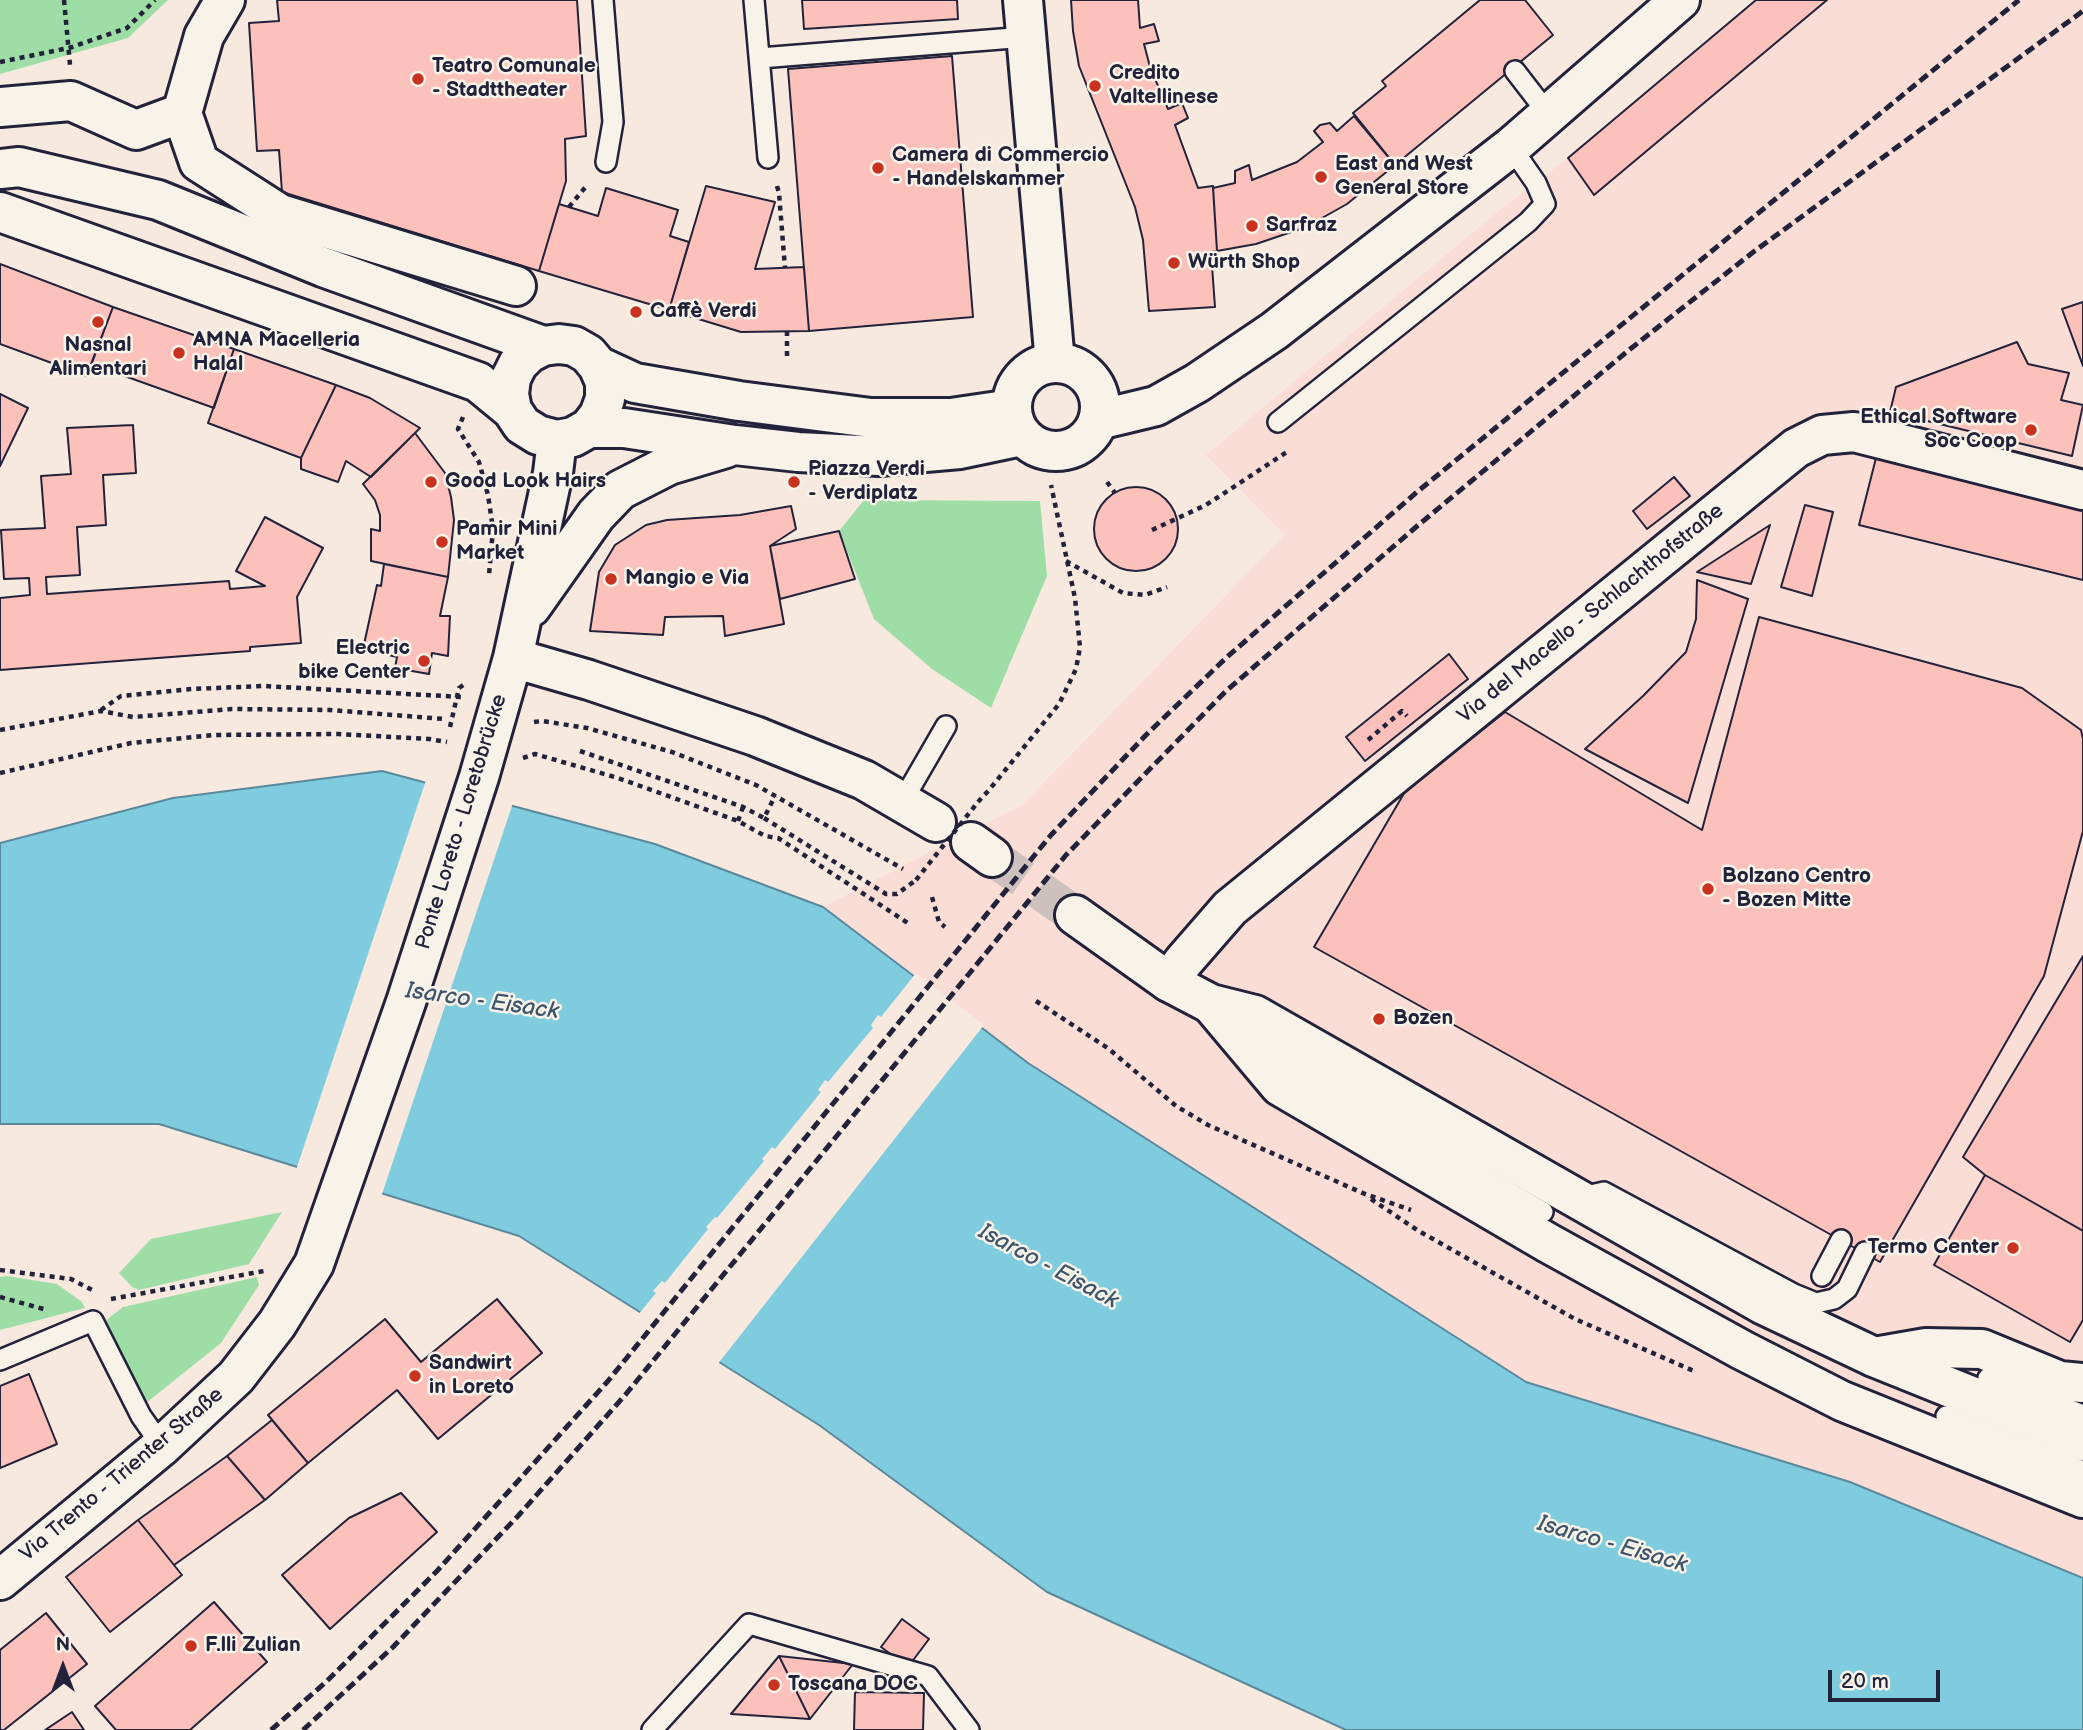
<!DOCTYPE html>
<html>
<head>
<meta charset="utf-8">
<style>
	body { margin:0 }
	#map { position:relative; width:2083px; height:1730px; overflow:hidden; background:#f8e9df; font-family:"Balsamiq Sans",sans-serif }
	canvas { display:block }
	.north { position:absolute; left:28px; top:1632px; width:70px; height:70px; -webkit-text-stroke:5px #f7f3e8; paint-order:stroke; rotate:0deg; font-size:19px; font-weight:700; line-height:28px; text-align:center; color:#22223b }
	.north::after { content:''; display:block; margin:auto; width:24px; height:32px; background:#22223b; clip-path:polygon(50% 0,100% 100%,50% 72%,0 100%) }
	.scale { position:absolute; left:1828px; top:1670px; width:112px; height:32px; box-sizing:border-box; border:4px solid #22223b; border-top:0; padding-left:9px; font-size:21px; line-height:24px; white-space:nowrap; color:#22223b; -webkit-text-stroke:5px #f7f3e8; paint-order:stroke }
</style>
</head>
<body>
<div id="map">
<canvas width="2083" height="1730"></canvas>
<div class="north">N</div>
<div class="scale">20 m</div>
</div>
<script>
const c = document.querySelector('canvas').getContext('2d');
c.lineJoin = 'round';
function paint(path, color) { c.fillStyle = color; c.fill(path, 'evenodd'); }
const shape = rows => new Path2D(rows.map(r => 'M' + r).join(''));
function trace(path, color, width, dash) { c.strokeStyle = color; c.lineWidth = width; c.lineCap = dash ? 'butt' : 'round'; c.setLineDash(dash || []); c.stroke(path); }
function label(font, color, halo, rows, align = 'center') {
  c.font = font + ' "Balsamiq Sans",sans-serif'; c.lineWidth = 5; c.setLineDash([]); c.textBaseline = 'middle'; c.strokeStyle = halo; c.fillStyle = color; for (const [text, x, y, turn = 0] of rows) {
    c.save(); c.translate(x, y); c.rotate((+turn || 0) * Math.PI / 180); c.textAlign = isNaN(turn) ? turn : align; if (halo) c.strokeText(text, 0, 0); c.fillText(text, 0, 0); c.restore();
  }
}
const built = shape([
	[1756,0,2083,0,2083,1578,1850,1482,1526,1382,1028,1063,823,907,1022,805,1285,535,1206,455,1501,209,1568,158]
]);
const green = shape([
	[0,0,168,0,128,38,0,74],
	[864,500,1040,501,1047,576,991,708,932,669,874,619,839,531],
	[282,1212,249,1264,139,1290,132,1287,119,1273,151,1239],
	[7,1276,57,1284,82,1302,85,1308,0,1330,0,1277],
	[257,1277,259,1285,221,1343,141,1407,104,1322,123,1307]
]);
const water = shape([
	[382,771,655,844,823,907,1028,1063,1526,1382,1850,1482,2083,1578,2083,1730,1346,1730,1047,1592,819,1425,519,1236,159,1124,0,1124,0,843,173,798,382,771]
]);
const pier = shape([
	[426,780,513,803,381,1197,296,1170],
	[916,973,984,1025,717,1365,638,1315,656,1293,653,1291,662,1281,665,1283,708,1229,706,1227,715,1217,717,1218,764,1161,762,1159,772,1147,775,1149,821,1092,818,1090,825,1080,828,1082,873,1028,871,1025,878,1015,881,1017]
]);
const building = shape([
	[277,0,577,0,586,136,565,139,566,181,539,271,282,192,279,150,257,151,249,23,279,21,277,0],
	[802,0,957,0,958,19,804,29,802,0],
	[1071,0,1138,0,1140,28,1154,24,1159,41,1144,44,1150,67,1168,109,1182,103,1188,118,1175,125,1198,188,1213,186,1217,251,1211,252,1215,307,1149,311,1143,240,1135,207,1079,66,1073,31,1071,0],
	[1480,0,1525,0,1553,35,1395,165,1353,113,1386,86,1382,81,1480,0],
	[1756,0,1827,0,1594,195,1568,158,1756,0],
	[952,56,973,317,809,331,788,69,952,56],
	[1354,116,1395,165,1347,204,1306,227,1256,244,1217,251,1213,188,1235,183,1235,171,1249,165,1252,180,1297,162,1323,142,1314,131,1320,125,1330,123,1337,131,1354,116],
	[706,186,775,202,755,269,804,267,809,331,741,332,669,310,706,186],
	[606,188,678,210,670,236,689,242,669,310,539,271,559,204,598,216,606,188],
	[0,264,113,307,87,376,0,344,0,264],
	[2083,302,2083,366,2062,309,2083,302],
	[113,307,234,349,214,408,91,364,113,307],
	[2017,342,2028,364,2069,373,2061,400,2083,405,2072,456,1890,412,1896,387,2017,342],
	[234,349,336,385,301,458,208,423,234,349],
	[336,385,370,398,420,428,371,477,346,461,338,482,301,469,301,458,336,385],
	[0,394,28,408,0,466,0,394],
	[133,425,136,473,103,475,106,525,77,527,80,575,46,577,47,594,229,581,230,589,265,586,236,571,265,517,323,548,297,597,301,643,250,647,250,651,0,670,0,598,30,595,29,578,4,579,1,530,45,528,41,476,71,474,67,428,133,425],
	[415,433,445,473,451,497,454,520,448,577,371,561,371,529,380,531,380,515,375,500,363,484,415,433],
	[1876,458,2083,509,2083,580,1859,525,1876,458],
	[1674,477,1690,496,1647,529,1633,511,1674,477],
	'1094 529a42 42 0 1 1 84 0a42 42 0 1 1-84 0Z',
	[1805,505,1833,512,1812,596,1781,587,1805,505],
	[791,506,796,529,770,546,784,624,725,636,723,616,665,617,663,635,590,631,599,572,615,545,646,525,667,520,740,515,791,506],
	[1770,525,1751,584,1697,572,1770,525],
	[839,531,855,579,780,599,770,546,839,531],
	[384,564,448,577,440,616,450,616,448,656,432,653,429,674,395,668,397,657,363,649,377,585,381,586,384,564],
	[1697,580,1748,599,1688,803,1585,749,1643,696,1686,652,1696,619,1697,580],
	[1759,617,2022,688,2081,730,2083,739,2083,831,2044,976,1880,1262,1314,947,1406,790,1505,712,1702,830,1759,617],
	[1449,654,1468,679,1365,761,1346,737,1449,654],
	[2083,956,2083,1231,1985,1175,1963,1157,2083,956],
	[1985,1175,2083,1231,2083,1320,2070,1342,1934,1265,1985,1175],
	[497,1299,542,1353,438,1439,397,1390,308,1463,268,1415,385,1319,421,1362,497,1299],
	[29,1374,57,1444,0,1468,0,1386,29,1374],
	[272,1420,308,1463,265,1500,227,1456,272,1420],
	[227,1456,265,1500,174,1565,138,1520,227,1456],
	[401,1493,437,1532,330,1629,282,1575,349,1518,401,1493],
	[138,1520,182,1575,110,1632,66,1577,138,1520],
	[214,1602,267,1662,190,1730,116,1730,95,1706,214,1602],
	[46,1613,87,1664,4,1730,0,1730,0,1650,46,1613],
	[902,1619,929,1639,908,1667,881,1647,902,1619],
	[779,1656,810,1719,731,1714,779,1656],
	[779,1656,853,1664,810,1719,779,1656],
	[855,1692,924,1693,923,1730,854,1730,855,1692],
	[72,1712,84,1730,45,1730,72,1712]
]);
const secondaryTunnel = shape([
	[992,857,1075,915]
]);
const path = shape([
	[64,0,70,65],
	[0,62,69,48,127,28,155,0],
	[777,186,779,193,785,268],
	[569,207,588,184],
	[787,331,787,356],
	[463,417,458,429,479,462,488,495,493,529,489,575],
	[1107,482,1115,493],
	[1152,530,1206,505,1290,450],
	[1066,561,1123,593,1145,595,1167,587],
	[101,710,121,696,191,689,264,686,462,697],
	[534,722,542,721,587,728,672,752,756,785,903,869],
	[450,727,459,688,465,684],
	[0,730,101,711,133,717,232,709,330,710,444,719],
	[1368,740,1402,711,1407,716],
	[580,751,743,807,764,818,775,796],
	[523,758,535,754,618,778,738,821,765,836,778,838,911,925],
	[0,773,131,743,215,735,338,734,429,739,447,742],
	[978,802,989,790,1059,704,1076,669,1080,647,1075,598,1051,485],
	[764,818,886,894,897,894,916,880],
	[738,821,743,807],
	[932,897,939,922,945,927],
	[1036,1001,1109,1049,1176,1106,1208,1125,1365,1194,1411,1210],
	[1371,1199,1417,1230,1575,1319,1696,1372],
	[0,1270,71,1279,96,1292],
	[0,1297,47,1310],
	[111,1299,264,1271]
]);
const lane = shape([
	[603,0,613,122,606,162],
	[754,0,768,158],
	[760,58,1026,37],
	[1515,71,1549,115],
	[1278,422,1528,222,1545,204,1536,183,1511,147],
	[902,802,946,726],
	[1262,1048,1543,1212],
	[1595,1194,1604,1192,1794,1294,1816,1303,1834,1299,1847,1289,1865,1252],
	[1822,1276,1841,1240],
	[0,1360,93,1321,141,1416,162,1446],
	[1988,1378,2083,1415],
	[1946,1416,2083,1471],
	[652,1730,749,1624,928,1676,969,1730]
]);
const street = shape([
	[1023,0,1055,363],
	[0,107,71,101,136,130,182,113],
	[182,113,199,162,280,214,516,286],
	[182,113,204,36,225,0],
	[1169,982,1183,962,1230,908,1796,448,1822,435,1854,432,2083,490],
	[1874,1357,1926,1348,1982,1349,2060,1381,2083,1383]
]);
const secondary = shape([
	[0,169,19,167,158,200,323,267,543,346],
	[0,212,478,382,512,410,522,425,538,435,557,440,573,437,589,428,599,415,605,399,605,382,598,366,588,354,574,346,559,344,543,346,529,353,518,364,511,378,509,394,512,410],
	'1012 407a44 44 0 1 1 88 0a44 44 0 1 1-88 0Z',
	[598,366,635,383,739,401,871,418,951,418,1012,409],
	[1098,420,1156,406,1197,383,1274,331,1511,147,1680,0],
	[589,428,624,428,735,445,798,452,879,456,960,449,1022,436],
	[531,607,596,515,620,490,669,465,726,448],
	[513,658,589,680,755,736,864,780,936,822],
	[971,842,992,857],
	[1075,915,1169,982,1211,1004,1255,1015,1762,1304,1874,1357,2083,1441],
	[1211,1004,1280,1086,1548,1243,1742,1350,1842,1401,2083,1498],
	[0,1580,162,1446,236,1377,277,1324,314,1264,406,1002,479,777,513,658,553,473,557,440]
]);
const rail = shape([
	[271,1730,326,1682,437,1571,608,1381,1051,835,1146,735,1227,657,1417,492,2019,0],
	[303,1730,393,1647,518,1516,626,1394,1066,855,1226,691,1416,527,1629,350,1752,253,2083,11]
]);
const pathBridge = shape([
	[916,880,978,802]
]);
const markers = [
	[418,79,7,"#c8321e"],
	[1095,86,7,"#c8321e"],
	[878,168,7,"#c8321e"],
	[1321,177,7,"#c8321e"],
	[1252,226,7,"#c8321e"],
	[1174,263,7,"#c8321e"],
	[636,312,7,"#c8321e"],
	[98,322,7,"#c8321e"],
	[179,353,7,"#c8321e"],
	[2031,430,7,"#c8321e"],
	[431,482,7,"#c8321e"],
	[794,482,7,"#c8321e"],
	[442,542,7,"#c8321e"],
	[611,579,7,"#c8321e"],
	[424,661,7,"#c8321e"],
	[1708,889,7,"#c8321e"],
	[1379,1019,7,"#c8321e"],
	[2013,1248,7,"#c8321e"],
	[415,1376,7,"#c8321e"],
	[191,1646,7,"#c8321e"],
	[774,1685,7,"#c8321e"]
];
const poiNames = [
	["Teatro Comunale",432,67],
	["- Stadttheater",432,91],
	["Credito",1109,74],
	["Valtellinese",1109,98],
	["Camera di Commercio",892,156],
	["- Handelskammer",892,180],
	["East and West",1335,165],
	["General Store",1335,189],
	["Sarfraz",1266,226],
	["Würth Shop",1188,263],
	["Caffè Verdi",650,312],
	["AMNA Macelleria",193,341],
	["Halal",193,365],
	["Nasnal",98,346,"center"],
	["Alimentari",98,370,"center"],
	["Ethical Software",2017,418,"right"],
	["Soc Coop",2017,442,"right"],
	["Piazza Verdi",808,470],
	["- Verdiplatz",808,494],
	["Good Look Hairs",445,482],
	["Pamir Mini",456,530],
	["Market",456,554],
	["Mangio e Via",625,579],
	["Electric",410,649,"right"],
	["bike Center",410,673,"right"],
	["Bolzano Centro",1722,877],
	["- Bozen Mitte",1722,901],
	["Bozen",1393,1019],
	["Termo Center",1999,1248,"right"],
	["Sandwirt",429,1364],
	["in Loreto",429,1388],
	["F.lli Zulian",205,1646],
	["Toscana DOC",788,1685]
];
const streetNames = [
	["Via del Macello - Schlachthofstraße",1591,614,-39],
	["Ponte Loreto - Loretobrücke",462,822,-73],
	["Via Trento - Trienter Straße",122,1475,-40]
];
const waterNames = [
	["Isarco - Eisack",482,1002,8],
	["Isarco - Eisack",1048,1267,28],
	["Isarco - Eisack",1612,1545,16]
];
paint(built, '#faddd4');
paint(green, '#9edda5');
paint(water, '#80ccdf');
trace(water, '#5a889d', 2);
paint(pier, '#f8e9df');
paint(building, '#fdc1bc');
trace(building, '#22223b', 2);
trace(secondaryTunnel, '#cdc1be', 38, [38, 19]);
trace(lane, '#22223b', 24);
trace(street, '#22223b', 44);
trace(secondary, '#22223b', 44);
trace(path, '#22223b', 4.5, [5, 5]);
trace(lane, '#f7f3e8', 19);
trace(street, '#f7f3e8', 38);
trace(secondary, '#f7f3e8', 38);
trace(rail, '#22223b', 5, [10, 5]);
trace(pathBridge, '#22223b', 4.5, [5, 5]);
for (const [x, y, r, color] of markers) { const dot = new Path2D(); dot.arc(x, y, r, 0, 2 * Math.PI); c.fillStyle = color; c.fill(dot); trace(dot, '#f7f3e8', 2.5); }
label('bold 21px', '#22223b', '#f7f3e8', poiNames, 'left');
label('21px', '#22223b', '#f7f3e8', streetNames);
label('italic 23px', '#3e556c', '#f7f3e8', waterNames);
</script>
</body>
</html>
